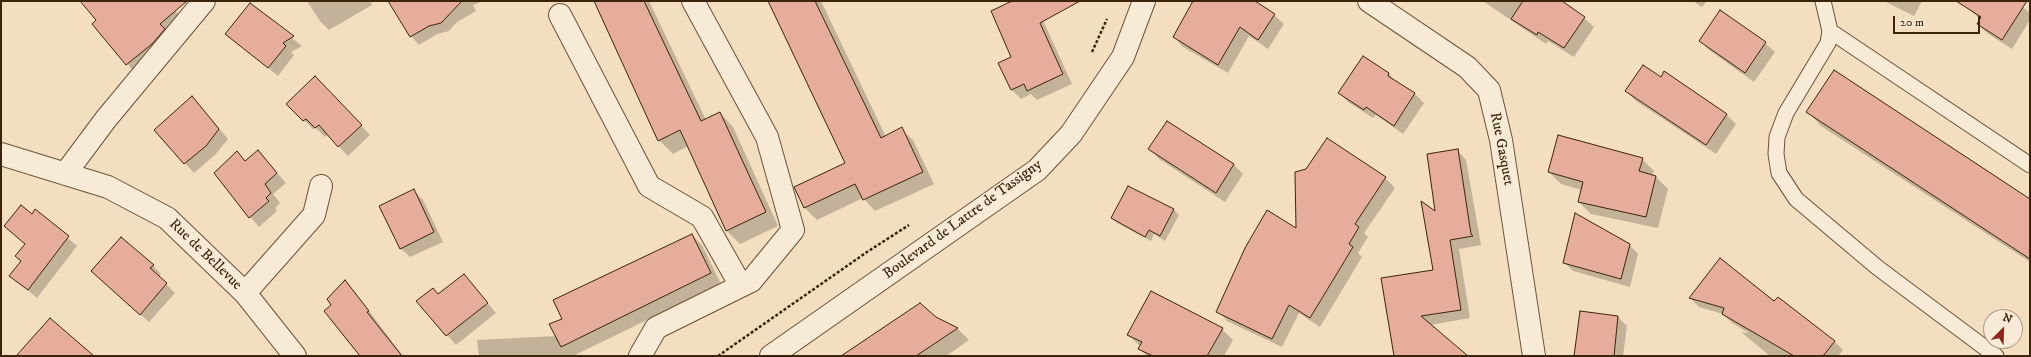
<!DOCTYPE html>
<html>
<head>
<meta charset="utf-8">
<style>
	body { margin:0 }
	#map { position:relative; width:2031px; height:357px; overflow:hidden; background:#f3dfc0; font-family:"IM FELL DW Pica",serif }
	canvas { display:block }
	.frame { position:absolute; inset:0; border:2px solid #3b240a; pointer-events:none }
	.north { position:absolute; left:1983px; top:309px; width:40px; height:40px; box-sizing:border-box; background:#f7ead6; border:1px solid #ac9b84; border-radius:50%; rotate:23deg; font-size:11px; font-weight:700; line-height:16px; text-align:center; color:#3b240a }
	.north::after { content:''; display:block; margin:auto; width:14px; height:18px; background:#8f2418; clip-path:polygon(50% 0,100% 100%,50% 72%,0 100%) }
	.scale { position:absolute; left:1893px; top:16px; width:87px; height:18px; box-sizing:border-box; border:2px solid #3b240a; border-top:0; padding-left:5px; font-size:12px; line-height:14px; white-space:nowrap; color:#3b240a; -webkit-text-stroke:3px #f7ead6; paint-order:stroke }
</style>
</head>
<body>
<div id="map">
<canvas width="2031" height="357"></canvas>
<div class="frame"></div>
<div class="north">N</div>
<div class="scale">20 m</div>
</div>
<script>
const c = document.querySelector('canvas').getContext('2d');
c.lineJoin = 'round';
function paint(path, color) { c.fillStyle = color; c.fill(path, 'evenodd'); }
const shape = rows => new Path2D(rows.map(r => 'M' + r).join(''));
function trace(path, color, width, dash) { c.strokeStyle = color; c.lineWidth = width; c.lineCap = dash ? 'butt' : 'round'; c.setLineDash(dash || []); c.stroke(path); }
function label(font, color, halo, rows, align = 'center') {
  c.font = font + ' "IM FELL DW Pica",serif'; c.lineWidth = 3; c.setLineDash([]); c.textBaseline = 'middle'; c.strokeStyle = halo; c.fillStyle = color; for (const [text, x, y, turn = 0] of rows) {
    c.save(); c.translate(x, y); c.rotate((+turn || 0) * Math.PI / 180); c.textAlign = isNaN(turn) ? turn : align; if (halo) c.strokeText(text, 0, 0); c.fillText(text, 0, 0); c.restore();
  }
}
const shadow = shape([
	[82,1,167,1,186,23,138,76,93,24,98,20],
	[307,1,370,1,372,5,329,30,320,21],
	[389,1,483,1,473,5,476,11,457,22,449,31,437,34,419,45,411,36],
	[595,1,649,1,706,120,720,113,733,127,778,226,740,244,726,230,688,146,673,154,659,140],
	[769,1,821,1,886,137,901,129,913,140,934,184,875,211,863,198,817,220,805,208,795,187,846,163],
	[1014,1,1033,1,1036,5,1072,84,1037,100,1031,94,1021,99,1011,89],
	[1196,1,1259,1,1257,4,1274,15,1284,24,1268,49,1249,36,1228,73,1183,47,1174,37],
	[1483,1,1560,1,1584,18,1594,27,1574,57,1548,41,1546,44],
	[1693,1,1707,1,1702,7],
	[1884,1,1922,1,1914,16],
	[1963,1,2015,1,2030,13,2030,20,2012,49,1987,33,1978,24,1980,19,1962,3],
	[250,4,302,46,291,52,294,55,278,76,226,34],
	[1700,41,1765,43,1775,52,1754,82,1709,50],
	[1389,74,1397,83,1415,94,1424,103,1403,134,1376,115,1373,118,1348,102,1340,93],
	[324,87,370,135,348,156,328,135,325,137,316,128,313,129,287,104],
	[1626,91,1726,114,1736,124,1716,154,1636,101],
	[201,107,228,139,215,155,194,173,155,130],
	[1808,112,2030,200,2030,262,1821,126],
	[1150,149,1233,164,1243,174,1225,202,1159,159],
	[1457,150,1466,160,1481,245,1459,249,1470,318,1430,325,1467,356,1402,356,1434,270,1437,213],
	[258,151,286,183,273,194,280,203,275,208,277,211,259,227,215,174,237,153,246,161],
	[1642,159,1654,171,1652,176,1656,177,1668,189,1658,228,1591,214,1579,202,1582,190,1561,184,1549,172],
	[1385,178,1395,188,1364,233,1368,237,1358,253,1362,257,1320,327,1299,313,1282,347,1227,321,1218,311,1297,230],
	[413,190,423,200,443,242,410,257,400,248],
	[35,210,77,246,37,298,11,276,22,262,26,245,14,234],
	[1174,210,1179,215,1165,241,1154,234,1151,241,1117,223,1112,218],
	[692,235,702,245,721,284,573,356,479,356,477,340,557,336,563,319],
	[1630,245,1638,254,1630,287,1573,271,1564,262],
	[153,266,161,274,159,277,175,293,149,322,101,280],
	[464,275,496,313,456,345,418,301,439,295],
	[345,282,354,291,403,356,361,356,333,305],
	[1690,298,1774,303,1834,341,1843,350,1838,356,1770,356,1741,332,1749,333,1732,323,1723,314,1699,307],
	[1580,312,1618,317,1627,326,1623,356,1575,356],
	[935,318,957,328,969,340,946,356,843,356],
	[1222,329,1233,340,1224,356,1147,356,1139,348,1140,346,1128,335]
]);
const building = shape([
	[80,1,187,1,160,24,165,29,152,44,126,65,92,24,96,20,80,1],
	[388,1,462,1,441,23,429,26,410,37,388,1],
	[594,1,644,1,701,121,720,112,766,212,726,231,680,130,658,141,594,1],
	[768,1,815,1,881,138,902,127,923,172,863,200,855,184,804,208,794,187,845,163,768,1],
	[1012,1,1080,1,1040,23,1063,74,1027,91,1024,84,1011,90,998,63,1011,57,991,11,1012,1],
	[1193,1,1255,1,1275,14,1258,40,1240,27,1218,65,1173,37,1193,1],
	[1523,1,1562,1,1585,17,1564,48,1538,32,1537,35,1511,19,1523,1],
	[1956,1,2027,1,2002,40,1977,24,1981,17,1956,1],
	[250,3,294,36,283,43,286,46,268,68,225,34,250,3],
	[1720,10,1766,42,1745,73,1699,41,1720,10],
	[1363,56,1389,73,1388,76,1415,93,1394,126,1366,107,1364,110,1338,93,1363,56],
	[1643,65,1661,77,1664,71,1727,114,1706,145,1625,91,1643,65],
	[1834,70,2030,199,2030,259,1806,112,1834,70],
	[315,76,362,125,338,147,319,125,315,128,306,119,303,121,286,104,315,76],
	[192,96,219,129,206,146,184,164,154,130,192,96],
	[1167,121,1234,164,1216,193,1148,149,1167,121],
	[1558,135,1643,158,1639,171,1656,176,1646,217,1578,202,1583,182,1548,172,1558,135],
	[1327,138,1386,177,1355,224,1359,227,1349,244,1353,247,1310,318,1289,305,1272,339,1216,312,1245,248,1267,210,1296,228,1295,172,1306,169,1327,138],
	[1458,149,1471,234,1473,236,1450,240,1461,310,1421,316,1468,356,1394,356,1381,278,1433,270,1421,201,1435,211,1427,154,1458,149],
	[258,150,277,173,265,184,271,193,266,198,269,201,249,218,214,173,237,151,245,161,258,150],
	[1128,186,1174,209,1160,236,1149,230,1145,237,1111,218,1128,186],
	[414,189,434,232,400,249,379,206,414,189],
	[21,205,32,214,35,209,69,236,28,290,9,276,21,261,15,256,25,244,4,226,21,205],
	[1575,213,1630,244,1621,279,1563,263,1575,213],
	[692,234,711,273,561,347,549,324,562,319,553,300,692,234],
	[121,237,154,265,150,268,167,283,140,315,91,271,121,237],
	[1720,258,1774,301,1778,297,1835,341,1823,356,1794,356,1722,314,1724,308,1689,298,1720,258],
	[464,274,488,303,446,336,416,301,433,288,438,294,464,274],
	[345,280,369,311,367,312,402,356,360,356,324,311,331,305,327,299,345,280],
	[1151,291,1223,328,1207,356,1153,356,1138,349,1142,342,1127,335,1151,291],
	[920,303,936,317,958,328,916,356,841,356,920,303],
	[1580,311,1618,316,1614,356,1574,356,1580,311],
	[50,318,94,356,16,356,50,318]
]);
const path = shape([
	[1092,52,1107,19],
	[718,356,867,252,909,225]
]);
const service = shape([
	[1823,1,1830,31,1828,43,1786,113,1777,137,1776,154,1779,173,1796,199,1878,268,1996,356],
	[1830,31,2030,165]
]);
const minor = shape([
	[1369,1,1467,67,1489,90,1501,140,1534,356],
	[560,15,649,186,702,217,741,286],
	[1,154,108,187,167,218,245,293,295,356],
	[65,174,106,119,204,1],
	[245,293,314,215,321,186],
	[640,356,656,328,751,281,793,230,767,137,693,1]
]);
const tertiary = shape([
	[771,356,1037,170,1071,134,1123,57,1144,1]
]);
const streetNames = [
	["Rue Gasquet",1501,149,79],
	["Boulevard de Lattre de Tassigny",963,220,-36],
	["Rue de Bellevue",205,255,44]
];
paint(shadow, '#0003');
paint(building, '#e6ac9c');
trace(building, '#3b240a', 1);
trace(service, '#695338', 17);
trace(minor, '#695338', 24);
trace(tertiary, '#695338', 24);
trace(path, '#3b240a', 2.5, [3, 2]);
trace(service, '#f7ead6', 15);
trace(minor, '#f7ead6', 22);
trace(tertiary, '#f7ead6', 22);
label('15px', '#3b240a', '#f7ead6', streetNames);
</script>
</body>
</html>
